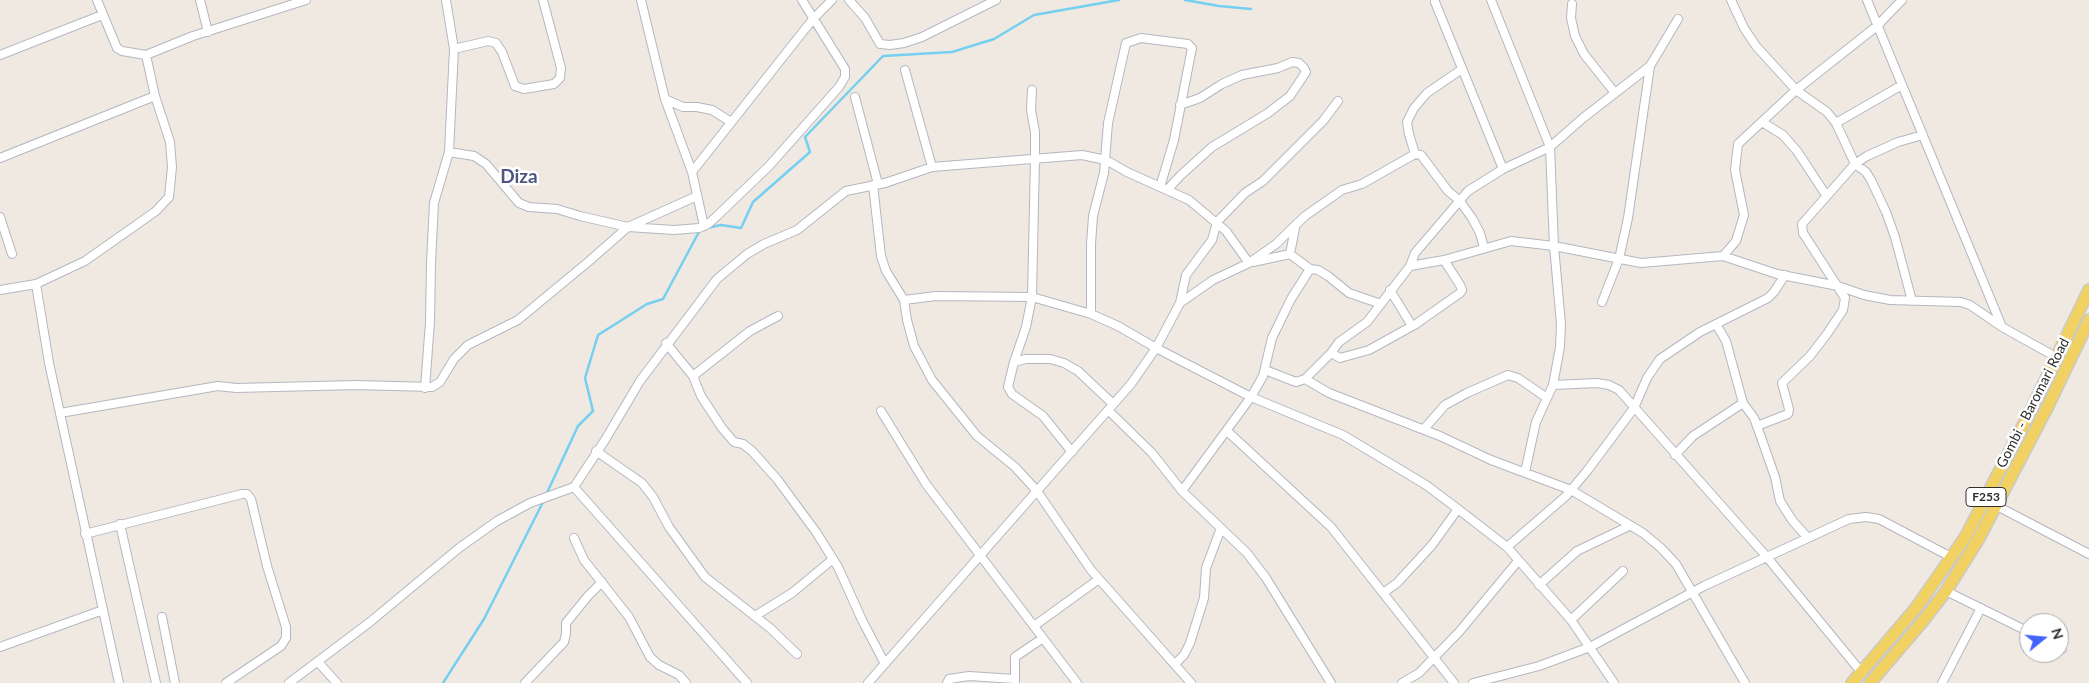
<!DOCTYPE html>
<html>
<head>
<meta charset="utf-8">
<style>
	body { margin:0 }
	#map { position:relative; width:2089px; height:683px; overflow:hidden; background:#efe9e1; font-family:Lato,sans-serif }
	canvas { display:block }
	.north { position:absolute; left:2019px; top:613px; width:50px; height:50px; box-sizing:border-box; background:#fff; border:1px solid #ababab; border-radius:50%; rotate:73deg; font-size:14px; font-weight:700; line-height:20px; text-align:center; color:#2e2e2e }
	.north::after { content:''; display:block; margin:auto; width:18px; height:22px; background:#4264fb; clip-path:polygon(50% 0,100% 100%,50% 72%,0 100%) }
</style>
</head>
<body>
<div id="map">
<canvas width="2089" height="683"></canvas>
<div class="north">N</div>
</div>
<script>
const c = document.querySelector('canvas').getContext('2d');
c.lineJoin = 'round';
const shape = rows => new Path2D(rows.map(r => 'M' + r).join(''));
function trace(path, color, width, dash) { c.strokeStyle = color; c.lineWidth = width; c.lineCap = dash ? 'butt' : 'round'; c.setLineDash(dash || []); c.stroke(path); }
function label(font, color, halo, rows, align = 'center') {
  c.font = font + ' Lato,sans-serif'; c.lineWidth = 5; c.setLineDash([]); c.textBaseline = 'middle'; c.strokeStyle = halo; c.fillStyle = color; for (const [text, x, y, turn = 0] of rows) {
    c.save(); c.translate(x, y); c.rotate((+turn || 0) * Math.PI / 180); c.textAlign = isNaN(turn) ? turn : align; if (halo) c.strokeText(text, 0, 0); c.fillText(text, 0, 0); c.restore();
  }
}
const stream = shape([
	[1185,0,1219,6,1251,9],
	[707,228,721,225,741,228,753,202,810,152,805,137,883,56,952,52,994,39,1034,15,1119,0],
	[546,495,578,426,593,411,585,378,598,335,647,304,663,299,700,230],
	[443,683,484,619,544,500]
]);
const street = shape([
	[97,0,117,48,122,51,146,55,193,36,306,0],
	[200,0,208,32],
	[641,0,665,99,683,107,697,107,712,110,731,122],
	[849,0,865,18,880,44,890,45,904,43,922,37,996,0],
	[1491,0,1550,147,1554,246,1561,324,1560,347,1553,385,1536,422,1525,472],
	[1731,0,1744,28,1756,46,1796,90,1827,112,1836,123,1855,164,1866,172,1871,180,1886,212,1895,237,1912,301],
	[1867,0,2002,327],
	[1435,2,1503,169],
	[1572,4,1571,18,1575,36,1584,54,1615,93],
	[454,49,488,41,496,43,502,52,515,86,524,89,554,84,560,78,561,68,543,0],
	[0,55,102,15],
	[905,70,932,167],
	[1032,90,1031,110,1035,132,1035,158,1032,297,1026,327,1014,362,1026,359,1050,359,1064,363,1078,371,1113,404],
	[855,97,878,184],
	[665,99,692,172,704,226],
	[1762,122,1783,135,1797,151,1826,195],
	[1836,123,1902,85],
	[449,152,474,156,486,164,519,203,529,207,557,209,580,216,628,227,674,230,699,228,708,224,717,216,769,166,839,87,845,77,845,69,802,0],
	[1415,154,1409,134,1407,122,1414,108,1427,93,1462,69],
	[0,158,155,96],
	[692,172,813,19,832,0],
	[873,185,881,256,886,271,904,300,907,320,914,346,932,380,977,436,1015,467,1037,491,1091,570,1191,683],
	[1168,189,1181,175,1212,147,1268,113,1290,96,1306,72,1304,68,1299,63,1292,62,1278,68,1242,75,1222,84,1200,98,1180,105],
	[0,217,12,254],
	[1290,254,1295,228],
	[1723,256,1736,241,1744,215,1735,170,1738,144,1796,90,1877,26,1902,0],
	[1444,260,1460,285,1462,290,1460,293,1416,324,1369,350,1340,358,1331,353,1305,379,1329,393,1440,436,1491,460,1571,490,1643,533,1661,548,1676,564,1745,683],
	[1410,266,1415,253,1468,191,1503,169,1550,147,1583,118,1650,66],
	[1310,269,1318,270,1328,276,1349,293,1381,304],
	[36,284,49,363,119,683],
	[0,290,36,284,85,261,156,211,169,197,172,167,170,142,155,96,146,55],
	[1390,290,1412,326],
	[904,300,936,296,1032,297,1091,314,1118,326,1156,348,1180,303,1213,280,1249,263,1276,244,1305,216,1342,190,1362,184,1415,154,1421,155,1448,191,1459,200,1472,218,1480,233,1484,248],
	[1602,302,1619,259,1628,218,1650,66,1678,19],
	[1180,303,1186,275,1212,240,1217,222,1245,193,1263,181,1323,121,1338,101],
	[1091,314,1091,244,1093,216,1104,173,1108,123,1126,43,1141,38,1188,44,1192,48,1174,140,1160,187],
	[1716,324,1726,341,1743,403,1754,418,1757,426],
	[666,343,693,376,701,396,722,428,734,442,743,444,752,451,777,479,816,532,838,567,862,620,885,664],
	[1331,353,1339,342,1367,322,1410,266,1444,260,1511,241,1554,246,1641,263,1723,256,1777,274,1838,286,1864,295,1890,300,1961,302,1970,305,2002,327,2056,357],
	[1014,362,1008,387,1012,394,1043,416,1072,452],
	[1265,370,1296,382,1305,379],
	[693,376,750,331,778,316],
	[1553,385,1597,383,1609,385,1619,390,1766,556,1862,673],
	[425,388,430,322,431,263,434,203,449,152,454,49,446,0],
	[1108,410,1152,453,1182,491,1247,553,1266,578,1331,683],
	[881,411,926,484,1077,683],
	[60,413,218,386,236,388,356,385,432,387,440,382,454,359,468,345,518,320,588,262,628,227,697,196],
	[1424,429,1445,405,1467,393,1508,375,1518,378,1547,398],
	[1227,431,1331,527,1454,683],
	[596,451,642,483,653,497,669,527,705,577,770,628,797,654],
	[1675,455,1693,436,1743,403],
	[574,487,747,683],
	[1182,491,1251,397,1263,376,1272,338,1291,299,1310,269,1290,254,1253,262],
	[1997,506,2089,554],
	[120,524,156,683],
	[85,534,242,494,247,494,251,499,267,566,286,627,286,638,281,646,226,683],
	[1807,537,1792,520,1780,501,1775,477,1757,426,1788,414,1789,409,1782,383,1810,356,1827,334,1843,310,1845,298,1803,233,1802,224,1855,164,1867,156,1898,142,1923,135],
	[574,538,584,560,629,617,650,657,659,665,679,675,686,683],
	[1507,547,1566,496,1587,471,1634,408,1647,378,1660,359,1700,332,1768,298,1774,292,1785,275],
	[1539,585,1577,551,1629,526],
	[1946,591,2029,632],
	[1383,593,1397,583,1432,545,1458,509],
	[755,616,792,593,833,559],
	[162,617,175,683],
	[1571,620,1623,571],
	[1034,626,1099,579],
	[0,647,103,610],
	[2059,648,2062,649],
	[318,662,337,683],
	[1175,664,1184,655,1190,643,1204,598,1206,568,1221,528],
	[289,683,370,622,459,548,497,521,530,503,574,487,605,440,640,381,717,279,747,254,764,244,797,230,846,191,885,183,932,167,1082,155,1106,160,1127,172,1189,200,1226,231,1249,263],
	[525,683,564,642,566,634,566,623,588,596,602,582],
	[868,683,1131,384,1156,348,1251,397,1343,435,1426,485,1458,509,1507,547,1571,620,1614,683],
	[947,683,949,679,969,676,1015,679],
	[1015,683,1015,657,1043,638],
	[1402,683,1419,673,1459,632,1518,561],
	[1473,683,1539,666,1590,647,1704,586,1849,519,1866,517,1879,519,1951,557],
	[1942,683,1981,608]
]);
const primary = shape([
	[1852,683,1916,608,1966,536,2030,412,2089,290],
	[1870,683,1923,621,1946,591,1978,540,2048,406,2089,320]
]);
const shields = [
	[1986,497,40]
];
const shieldNames = [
	["F253",1986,497]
];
const streetNames = [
	["Gombi - Baromari Road",2033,403,-63]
];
const districtNames = [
	["Diza",519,177]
];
trace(stream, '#75cff0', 2.5);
trace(street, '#b4b7c1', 10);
trace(primary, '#c9c9c9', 14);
trace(street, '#fff', 8);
trace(primary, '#f2d163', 11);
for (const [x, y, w] of shields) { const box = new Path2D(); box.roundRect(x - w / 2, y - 9.5, w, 19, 4); c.fillStyle = '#fff'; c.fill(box); trace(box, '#2e2e2e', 1); }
label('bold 12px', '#2e2e2e', null, shieldNames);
label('14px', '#2e2e2e', '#fff', streetNames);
label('bold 19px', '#4d5680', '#fff', districtNames);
</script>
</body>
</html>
